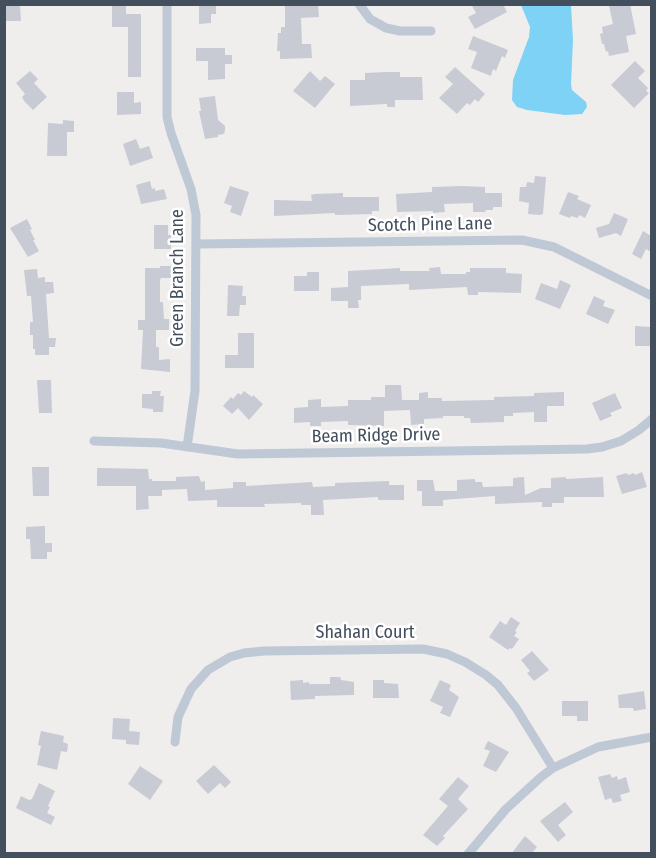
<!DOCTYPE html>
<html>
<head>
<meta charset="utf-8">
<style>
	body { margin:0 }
	#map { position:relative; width:656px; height:858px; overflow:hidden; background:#f0eded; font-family:"Fira Sans Condensed",sans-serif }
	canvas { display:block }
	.frame { position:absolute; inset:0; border:6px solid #434f5d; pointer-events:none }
</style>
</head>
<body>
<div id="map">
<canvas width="656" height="858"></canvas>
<div class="frame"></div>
</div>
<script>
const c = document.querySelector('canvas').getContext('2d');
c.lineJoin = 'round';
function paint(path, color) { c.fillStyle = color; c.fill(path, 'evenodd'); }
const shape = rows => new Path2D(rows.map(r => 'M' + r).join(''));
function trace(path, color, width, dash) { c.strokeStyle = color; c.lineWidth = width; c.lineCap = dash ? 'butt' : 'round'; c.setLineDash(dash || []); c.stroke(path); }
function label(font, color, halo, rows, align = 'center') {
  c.font = font + ' "Fira Sans Condensed",sans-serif'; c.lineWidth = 5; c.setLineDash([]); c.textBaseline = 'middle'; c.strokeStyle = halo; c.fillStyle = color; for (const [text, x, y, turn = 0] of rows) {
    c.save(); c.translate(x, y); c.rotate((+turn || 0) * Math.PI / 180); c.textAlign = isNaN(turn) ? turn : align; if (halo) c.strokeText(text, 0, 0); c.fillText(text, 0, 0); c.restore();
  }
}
const water = shape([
	[521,5,571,5,573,40,571,84,572,90,586,102,587,107,582,114,565,115,527,110,517,107,512,100,513,80,529,37,530,27]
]);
const building = shape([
	[4,4,20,4,21,21,4,21],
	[112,4,126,4,126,14,141,14,141,77,128,77,128,27,112,27],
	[199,4,216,4,216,14,211,14,211,23,199,24],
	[285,4,318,4,319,17,301,18,302,44,311,44,312,58,280,59,280,51,277,51,278,33,281,33,281,27,285,27],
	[471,4,503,4,507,12,475,29,468,17,476,13],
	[614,4,630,4,636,34,626,36,629,52,609,56,608,51,606,52,604,44,602,44,600,34,603,33,602,27,613,24,609,6],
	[473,36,508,50,505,58,502,56,496,71,493,69,491,76,471,68,477,52,468,49],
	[196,48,225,48,225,55,232,55,232,64,225,64,225,79,208,80,208,61,196,61],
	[635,61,645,71,638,78,648,88,646,91,649,93,634,108,611,85],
	[455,67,485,94,478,102,475,99,470,105,467,103,457,114,439,98,453,84,445,77],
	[30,71,38,79,34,83,47,97,33,110,24,101,22,97,25,94,16,83],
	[310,71,320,81,325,76,335,84,315,108,293,91],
	[386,72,400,72,400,77,422,77,423,100,395,100,395,107,387,107,387,104,350,106,350,80,365,80,365,73],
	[117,92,134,92,134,103,141,102,141,114,117,115],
	[215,96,218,120,225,126,225,130,224,134,218,135,218,137,205,139,199,111,201,111,199,98],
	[63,120,74,121,74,132,67,132,67,156,47,156,48,123,63,124],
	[136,139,140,149,149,146,153,158,130,166,123,144],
	[535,176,546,177,543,214,540,215,528,214,529,203,519,201,520,187,526,187,527,182,534,183],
	[150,181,152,189,155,188,155,191,164,189,167,199,141,204,136,185],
	[230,186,249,192,241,216,230,212,232,206,224,203],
	[462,186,485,187,485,193,502,193,502,207,493,207,493,210,485,210,486,212,473,212,473,203,444,204,445,212,433,213,433,211,397,212,396,194,432,192,432,187],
	[568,192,579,196,577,199,591,205,585,218,579,215,578,218,571,216,570,218,559,214],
	[343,193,343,197,379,197,379,211,372,211,372,214,335,215,335,213,274,216,274,200,312,201,311,195,315,194],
	[614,213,628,219,621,236,616,233,599,238,596,228,609,224],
	[27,219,32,229,30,230,35,240,33,240,39,251,28,257,10,228],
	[154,225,168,225,168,235,171,235,171,249,154,249],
	[643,231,651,236,651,252,646,249,641,259,632,254],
	[160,266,171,266,171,278,161,278,160,280,160,302,163,302,164,319,169,319,169,330,156,330,156,347,159,347,159,360,170,359,170,372,141,369,143,330,138,330,138,320,145,320,145,268,160,268],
	[440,267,441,274,466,274,466,272,470,272,470,268,506,268,506,273,522,274,521,293,478,292,478,295,468,295,467,287,409,290,409,284,361,286,361,300,358,300,359,308,348,308,348,301,331,301,331,288,348,287,348,271,400,268,400,271,430,271,429,268],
	[37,269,38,278,45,277,45,282,53,282,54,293,46,294,49,338,56,338,55,347,49,347,49,355,35,355,35,349,33,349,33,335,30,335,30,322,33,322,31,296,27,296,24,270],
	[307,272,319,272,319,291,294,291,294,276,307,276],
	[560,280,571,285,560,309,535,299,541,283,557,289],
	[228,285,243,286,242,296,246,296,246,305,240,305,239,316,227,316],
	[594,296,605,301,603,306,615,310,608,324,586,314],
	[635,326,650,327,651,346,635,346],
	[238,333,254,333,254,368,225,368,225,355,238,355],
	[37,380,51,380,52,413,39,413],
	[385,385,401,385,402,400,419,400,419,393,428,392,428,398,442,398,442,401,494,400,494,397,534,396,534,393,564,392,564,406,547,406,547,422,534,422,534,412,513,413,513,416,504,416,504,422,471,423,470,418,464,418,464,416,443,416,443,418,424,419,424,424,411,425,410,410,384,411,384,426,348,425,348,421,321,422,321,426,310,426,310,422,294,423,294,408,308,407,308,400,321,399,321,407,348,406,348,400,371,400,371,397,385,397],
	[152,391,161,391,160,396,164,396,163,412,153,412,153,409,142,408,142,394,152,394],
	[244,391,252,397,253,395,263,404,249,420,238,408,232,414,223,406,231,397,233,399,238,393,241,395],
	[615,393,622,408,610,413,612,416,600,421,592,403],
	[32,467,49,467,49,496,33,496],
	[97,468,148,469,149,479,152,479,152,481,176,481,176,477,199,476,201,482,205,481,205,490,233,488,233,482,246,482,246,486,312,482,313,487,335,486,335,483,389,481,389,485,404,485,404,500,378,500,378,497,323,500,324,515,311,515,311,505,301,505,301,503,264,504,265,507,217,507,217,500,188,501,187,489,162,490,162,496,148,496,149,509,136,510,136,486,97,486],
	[642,472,647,487,622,494,616,476,627,473,628,475,634,473,635,475],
	[524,477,525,495,541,488,551,488,551,478,566,477,566,479,603,477,604,497,564,497,564,503,552,503,552,507,542,507,542,502,495,504,495,496,443,500,443,506,422,506,422,491,417,491,417,480,433,480,435,491,457,491,457,480,475,479,475,482,482,482,483,487,513,486,513,478],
	[45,526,45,543,52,543,52,552,47,552,47,559,31,559,30,539,26,539,26,527],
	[511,617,520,623,515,631,517,632,514,636,519,639,512,649,510,648,508,650,489,637,500,621,506,625],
	[532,651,549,670,534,681,527,673,530,671,521,660],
	[330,677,340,677,341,680,354,682,354,695,315,696,315,699,291,700,290,681,303,680,303,683,309,682,309,684,330,684],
	[373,680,384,680,384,683,398,684,399,698,373,698],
	[440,680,451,685,449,690,459,697,450,717,440,713,443,707,430,701],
	[644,691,646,709,634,711,633,708,619,708,618,695],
	[562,701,588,701,588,721,577,721,577,716,562,716],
	[113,718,130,719,129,731,140,732,139,745,126,744,126,740,112,739],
	[41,731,64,736,63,742,68,744,67,752,61,751,57,770,37,765,41,746,38,745],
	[488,741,509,752,496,772,483,766,490,751,484,749],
	[214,765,231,782,225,788,220,783,208,794,196,781],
	[140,766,163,781,150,800,128,784],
	[610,774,612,778,617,776,618,780,626,777,630,792,620,795,622,801,613,803,611,798,605,800,598,777],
	[458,777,469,786,458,799,468,809,443,836,445,838,437,846,423,835,448,806,439,799],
	[39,783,55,791,48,806,50,807,47,813,55,817,51,825,16,808,21,796,29,800,32,799],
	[565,802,573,812,558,825,566,835,558,842,540,821],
	[525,836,537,847,531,854,511,854]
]);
const street = shape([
	[167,4,167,117,171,133,191,189,196,215,195,391,187,447],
	[359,4,370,19,386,28,400,31,431,31],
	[196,244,522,240,554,247,652,296],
	[94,441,161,443,238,454,587,449,602,447,621,441,639,430,652,419],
	[175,742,178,717,191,689,208,670,230,657,244,653,264,651,423,649,447,654,465,662,486,675,498,685,516,708,553,768],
	[468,854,506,809,541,777,553,768,598,747,652,737]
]);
const streetNames = [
	["Scotch Pine Lane",430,225,-1],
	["Green Branch Lane",178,278,-90],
	["Beam Ridge Drive",376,436,-1],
	["Shahan Court",365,633]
];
paint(water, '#7dd2f6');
paint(building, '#c8cbd4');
trace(street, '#bfc8d5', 9);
label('18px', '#434f5d', '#fff', streetNames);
</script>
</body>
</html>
